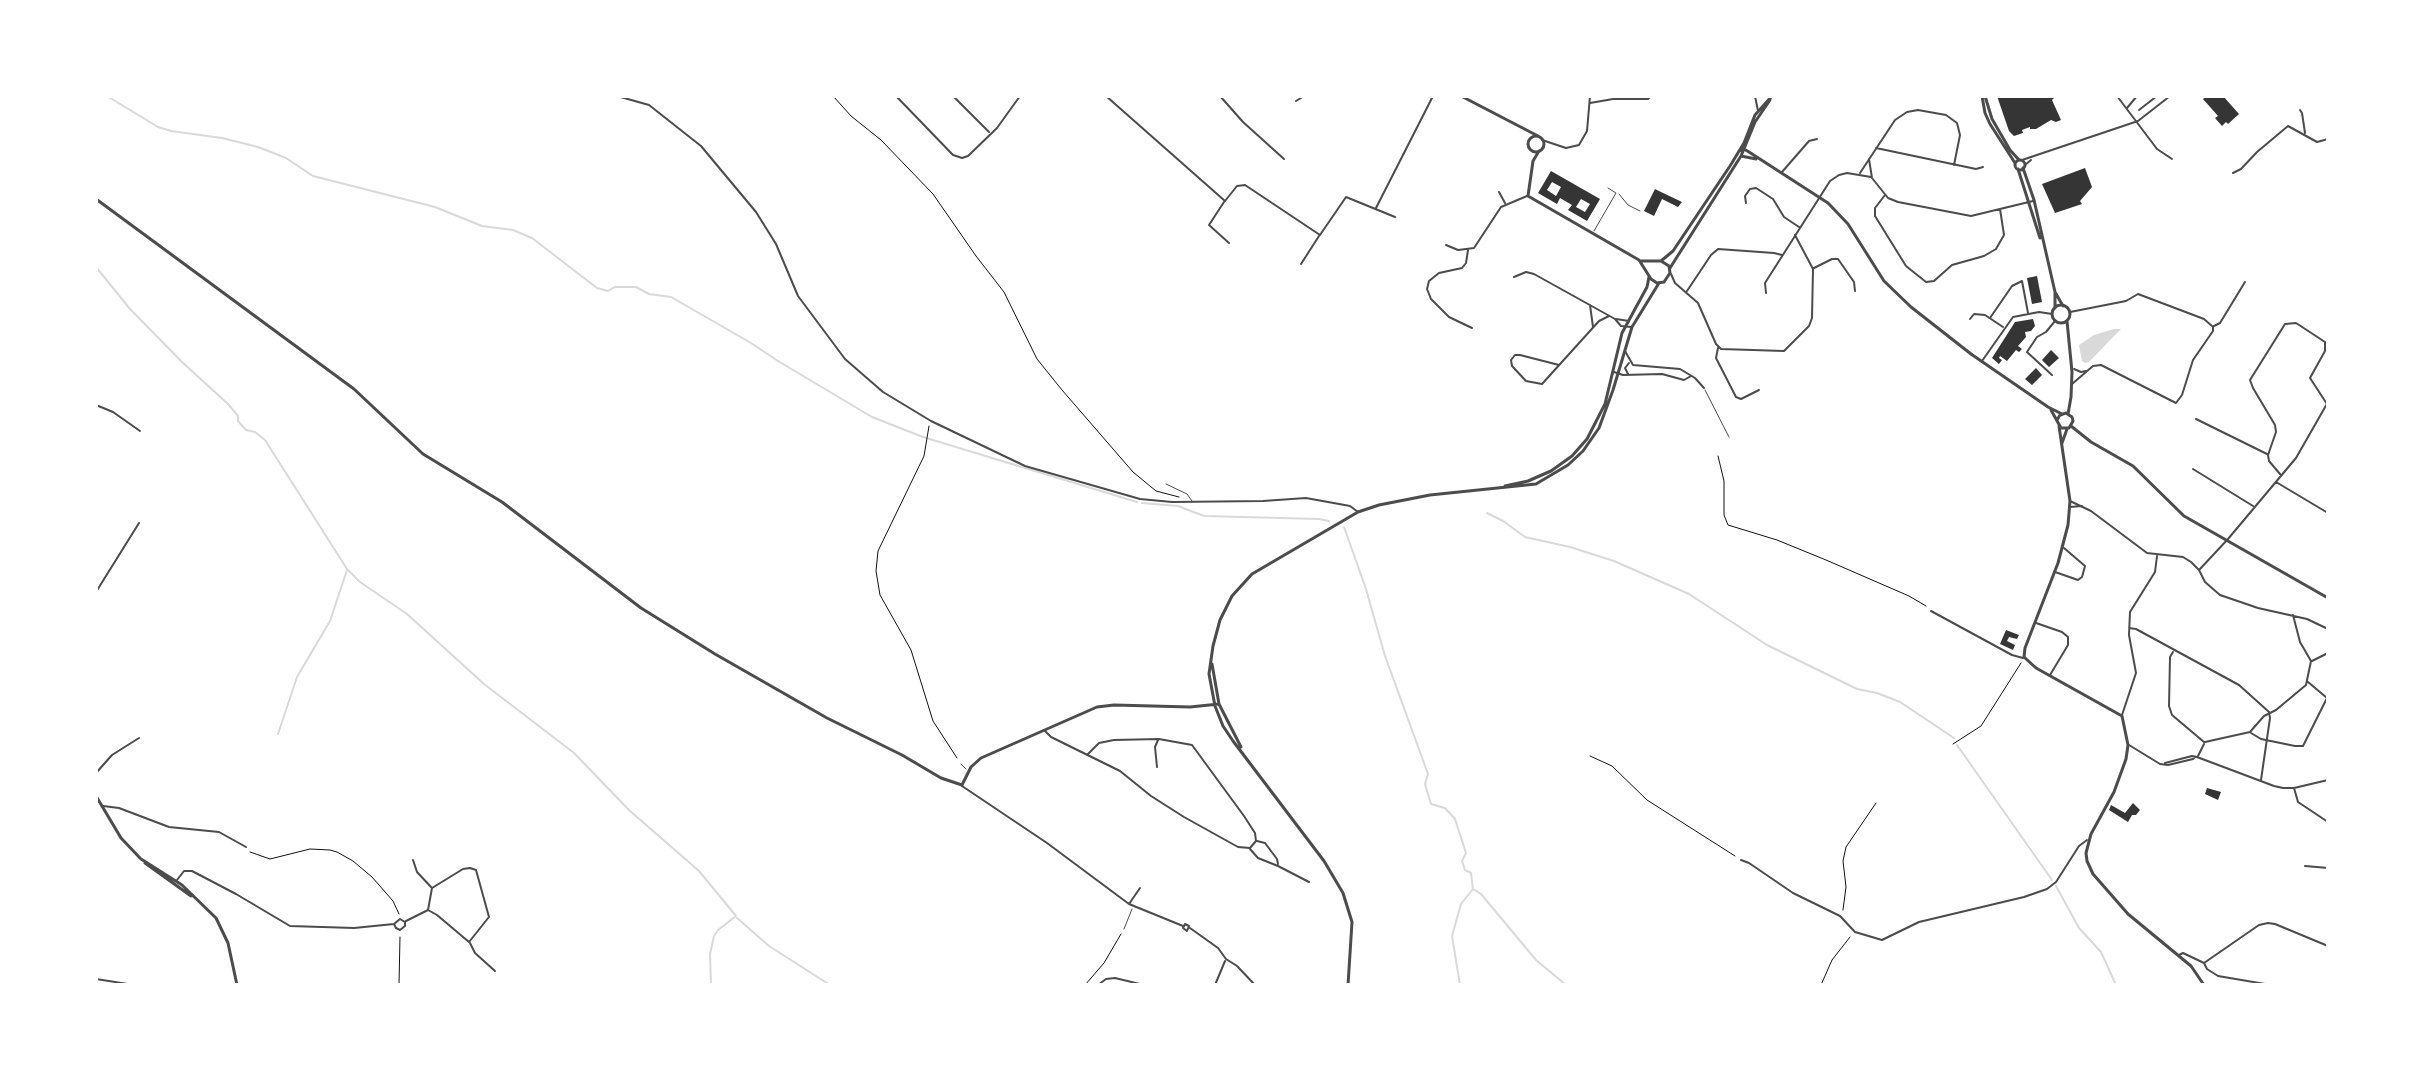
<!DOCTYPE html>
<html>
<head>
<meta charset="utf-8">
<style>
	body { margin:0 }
	#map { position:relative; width:2424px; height:1081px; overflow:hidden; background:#fff; font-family:Ubuntu,sans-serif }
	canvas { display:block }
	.frame { position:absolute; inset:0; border:98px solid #fff; pointer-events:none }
</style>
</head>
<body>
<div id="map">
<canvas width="2424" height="1081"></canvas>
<div class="frame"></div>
</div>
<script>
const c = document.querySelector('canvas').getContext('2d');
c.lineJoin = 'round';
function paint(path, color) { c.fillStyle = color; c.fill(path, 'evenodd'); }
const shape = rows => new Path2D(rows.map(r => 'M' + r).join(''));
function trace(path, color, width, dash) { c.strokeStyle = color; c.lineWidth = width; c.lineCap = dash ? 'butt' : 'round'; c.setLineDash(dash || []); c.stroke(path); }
const water = shape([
	[2114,329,2121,329,2089,362,2085,363,2082,361,2079,345,2094,335]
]);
const stream = shape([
	[107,96,158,127,171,131,222,138,258,147,286,158,313,176,435,207,482,226,513,230,532,238,597,288,608,291,615,287,636,287,649,294,671,297,751,343,778,361,872,417,923,437,1137,502],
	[96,267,130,309,182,362,228,404,238,416,238,421,246,430,255,432,265,440,347,569,360,582,407,614,484,684,574,753,629,810,699,871,736,916,718,930,714,936,710,954,711,985],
	[1142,503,1178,506,1204,516,1319,519,1329,521],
	[1487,513,1503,521,1525,537,1570,547,1614,561,1689,594,1767,645,1857,689,1877,693,1900,702,1954,738],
	[1344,527,1366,589,1385,656,1428,774,1425,784,1431,804,1445,808,1455,819,1466,853,1462,861,1465,870,1471,873,1473,889,1461,904,1452,936,1460,985],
	[278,734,297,677,330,621,347,570],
	[1957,745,2052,880],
	[2056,886,2079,928,2101,952,2116,985],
	[1473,889,1481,894,1536,960,1566,985],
	[737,918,769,946,830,985]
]);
const building = shape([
	[1997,96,2056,96,2052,100,2061,120,2056,122,2051,120,2036,129,2030,129,2030,127,2022,130,2023,133,2014,136,2009,131],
	[2207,96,2223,96,2239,114,2228,124,2226,122,2222,126,2215,118,2218,116,2203,99],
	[2085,168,2092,187,2080,201,2082,204,2055,213,2042,184],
	[1551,171,1600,199,1587,221,1568,210,1572,205,1560,198,1557,204,1538,193],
	[1552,182,1561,187,1556,196,1547,190],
	[1581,199,1590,204,1585,212,1576,207],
	[1655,189,1661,192,1682,202,1678,207,1662,199,1654,216,1644,211],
	[2037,276,2042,302,2032,304,2027,278],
	[2033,319,2035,326,2031,331,2025,332,2026,337,2018,346,2022,349,2019,352,2016,350,2007,361,2000,356,1999,358,2002,360,1999,364,1992,358,2015,322],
	[2051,350,2059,358,2049,367,2042,360],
	[2036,368,2042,375,2032,385,2025,379],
	[2006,630,2019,635,2017,639,2009,637,2007,641,2015,645,2013,650,2000,644],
	[2207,788,2221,792,2218,800,2205,794],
	[2133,803,2140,810,2136,815,2132,815,2128,822,2109,810,2111,805,2125,813]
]);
const path = shape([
	[833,96,851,116,881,140,933,194,976,256,1004,292,1037,359,1062,390,1133,472,1156,491,1179,497],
	[929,426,924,456,878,551,876,571,880,595,911,650,933,721,957,758],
	[1718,456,1724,481,1724,515,1728,525,1777,540,1826,560,1909,596,1926,606],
	[1953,744,1981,726,2021,663],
	[1590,756,1612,766,1647,800,1735,856],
	[250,852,270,859,310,849,330,850,337,852,353,861,372,877,393,901,399,914],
	[1843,910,1846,887,1843,861,1846,847,1876,803],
	[399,985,400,937],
	[1085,985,1104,963,1121,934],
	[1821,985,1832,960,1850,937]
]);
const service = shape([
	[1619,194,1628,205,1640,211],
	[1594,231,1616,193,1608,188],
	[1705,390,1729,437],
	[1166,484,1187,494,1192,501],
	[961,764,966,769],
	[1124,929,1132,909]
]);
const minor = shape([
	[617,96,649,105,701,146,756,212,776,244,798,296,845,359,883,392,931,421,1025,466,1140,499,1172,502,1263,501,1306,498,1350,506,1358,512],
	[896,96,953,155,962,158,968,156,997,128,1020,96],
	[953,96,989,132],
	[1106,96,1225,201,1237,186,1245,185,1320,235,1346,197,1395,217],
	[1220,96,1243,122,1284,159],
	[1755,96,1758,111],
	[2117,96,2157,149,2172,159],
	[1296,101,1304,96],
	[1590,103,1613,99,1648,99,1651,96],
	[2127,108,2137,96],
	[2139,110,2157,96],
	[2300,110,2302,113,2305,133],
	[1542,140,1566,148,1579,145,1587,131,1590,96],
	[1876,148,1976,169,1983,167],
	[1869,159,1872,178,1888,198,1898,202,1971,216,2033,201],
	[2022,160,2138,121,2170,96],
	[2025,165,2031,160],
	[1782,172,1809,141,1817,139],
	[1860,173,1895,120,1907,112,1918,110,1946,115,1957,123,1960,135,1954,165],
	[2233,173,2241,169,2257,152,2288,126,2317,142,2328,139],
	[1499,192,1505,203],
	[1885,195,1875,208,1875,216,1906,266,1926,282,1934,281,1952,265,1984,256,1996,249,2004,235,2000,209],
	[1224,202,1209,225,1229,243],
	[1746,203,1745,196,1750,189,1756,188,1773,199,1784,217,1799,227],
	[1376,208,1433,96],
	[1446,245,1458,250,1474,248,1501,207,1527,196],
	[1468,250,1466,263,1462,268,1439,273,1429,281,1427,289,1431,299,1449,317,1472,328],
	[1301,264,1319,236],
	[1814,268,1832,259,1838,259,1854,282,1855,291],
	[1671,274,1675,283,1698,303,1716,344,1721,349,1784,351,1809,326,1812,318,1813,269,1795,235],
	[1514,277,1526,272,1534,274,1615,319,1621,326,1631,327],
	[1687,291,1711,255,1718,249,1774,253,1782,255],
	[1766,293,1765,283,1830,181,1839,175,1847,173,1871,177],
	[1590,305,1593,327],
	[2070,312,2126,301,2138,294,2204,319,2212,326],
	[1990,318,2012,286,2022,281,2028,313],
	[1616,319,1629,321],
	[1970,319,1974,314,1985,315,2003,327],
	[2214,326,2220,323,2245,282],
	[1718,348,1716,358,1736,397,1741,399,1759,390],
	[1625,351,1633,365,1680,369,1695,378,1704,388],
	[1982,361,2013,317,2039,312,2052,314],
	[1559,365,1520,355,1515,355,1511,360,1512,366,1526,381,1542,384,1599,321,1609,316],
	[2074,369,2081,372,2086,371],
	[1614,372,1623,375,1662,374,1684,380,1691,376],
	[1628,374,1625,368,1629,363],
	[2052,375,2027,352,2037,337,2046,332,2055,321],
	[2072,384,2093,366,2101,365,2176,403,2182,395,2193,360,2213,331,2213,327],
	[96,405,113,412,140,431],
	[2196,419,2267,454],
	[2193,469,2253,506],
	[2280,474,2269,461,2268,455,2276,432,2275,425,2253,388,2250,380,2285,324,2296,323,2325,342,2325,351,2310,378,2327,404],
	[2276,482,2328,513],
	[2070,501,2091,511,2147,553,2183,557,2191,562,2199,570,2205,582,2220,595,2258,608,2307,619,2328,629],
	[2070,507,2082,506],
	[2200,569,2228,539,2296,458,2328,402],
	[2055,572,2078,580,2082,577,2085,566,2064,548],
	[96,592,139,523],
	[1931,611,2012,655,2023,658],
	[2036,623,2062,632,2068,637,2068,645,2050,675],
	[2129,628,2136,629,2239,685,2269,712,2270,718,2261,780],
	[2173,652,2170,657,2169,706,2172,715,2204,742],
	[2312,661,2328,653],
	[2122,715,2136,673,2129,635,2130,612,2155,572,2157,556],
	[1044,730,1051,737,1120,771,1151,796,1184,817,1238,847,1250,848,1256,841,1255,833,1244,816,1192,745,1159,739,1114,740,1099,743,1088,754],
	[2251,733,2261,739,2295,746,2303,746,2327,698,2308,682],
	[2205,742,2250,732,2264,716,2276,710,2306,685,2311,661,2300,642,2293,615],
	[2129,745,2160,764,2168,765,2193,759,2195,757],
	[2198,756,2204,744],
	[2165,763,2192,756,2197,757,2274,786,2283,788,2294,788,2328,780],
	[1157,767,1155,747,1158,740],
	[96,773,112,755,139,738],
	[962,786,1047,843,1129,904,1183,926],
	[2294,788,2298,802,2328,822],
	[103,806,119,808,169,827,219,832,246,847],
	[1257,841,1265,843,1277,859,1278,864],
	[1250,849,1258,858,1278,866,1309,882],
	[413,860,417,872,431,887],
	[1741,860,1749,863,1793,893,1840,916,1855,932,1882,940,1919,922,2024,897,2047,889,2056,882,2079,846,2087,840],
	[2305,866,2328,868],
	[177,880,184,871,192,871,236,894,290,926,354,928,394,924,396,928,400,930,405,926,405,922,400,919,394,924],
	[1129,904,1140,888],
	[406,921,428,910,432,888,463,869,470,868,476,870,489,917,469,942,437,915,428,910],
	[1185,924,1189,926,1187,931,1183,928,1185,924],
	[1190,928,1218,948,1226,959,1237,966,1255,985],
	[470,943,475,953,495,971],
	[2179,955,2183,953,2204,963,2207,969,2218,976,2271,985],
	[2204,963,2259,925,2268,923,2275,924,2328,946],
	[96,979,134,985],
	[1098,985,1106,979,1115,978,1144,985],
	[1215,985,1225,961]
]);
const tertiary = shape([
	[1461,96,1538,136],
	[1982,96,1985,113,1990,124,2015,163],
	[1985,96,1992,119,2010,150,2019,160],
	'1528 144a8 8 0 1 1 16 0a8 8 0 1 1-16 0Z',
	[1539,151,1533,161,1528,196,1639,260,1651,279,1657,283,1664,282,1670,273,1669,266,1661,261],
	[1739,151,1744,149,1749,152,1828,203,1848,224,1884,281,1911,307,1971,354,2048,407,2062,414],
	[1741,156,1756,159],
	'2015 165a5 5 0 1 1 10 0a5 5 0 1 1-10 0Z',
	[2023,168,2034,200,2055,292,2055,308],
	[2018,169,2040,238],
	[96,199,354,389,423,454,502,502,641,608,715,654,827,718,902,755,941,778,962,785,971,767,981,758,1097,707,1114,705,1190,707,1219,704],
	[1641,261,1661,261,1673,251,1730,166,1744,143,1755,115,1772,96],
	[1670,268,1741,156,1755,122,1770,100],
	[2055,292,2063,306],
	'2052 314a9 9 0 1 1 18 0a9 9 0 1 1-18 0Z',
	[2067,321,2072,372,2071,397,2068,414],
	[2051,410,2061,428,2069,428,2073,421,2072,417,2066,413,2060,415,2057,420],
	[2059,426,2070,501,2068,525,2058,563,2025,648,2024,657,2036,668,2122,716,2128,745,2126,759,2114,792,2091,834,2086,853,2087,861,2093,874,2128,914,2191,966,2204,985],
	[2071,426,2091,442,2133,466,2184,516,2328,598],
	[2062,443,2067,429],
	[1505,486,1528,481,1551,471,1572,456,1587,439,1605,404,1622,333,1647,287,1649,277],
	[1212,664,1219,704,1241,747],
	[96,796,121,838,140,858],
	[141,859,182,885,216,918,228,943,237,985],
	[145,863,191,896],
	[1348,985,1352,922,1343,893,1324,861,1233,741,1223,726,1215,706,1209,674,1213,646,1220,620,1232,596,1252,574,1358,512,1379,505,1430,495,1536,484,1568,465,1583,451,1599,428,1613,390,1632,327,1659,283]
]);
paint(water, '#d9d9d9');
trace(stream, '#d9d9d9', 2);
paint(building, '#353535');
trace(path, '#111', 1);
trace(service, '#4c4c4c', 1);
trace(minor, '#4c4c4c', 2);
trace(tertiary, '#4c4c4c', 3);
</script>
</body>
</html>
